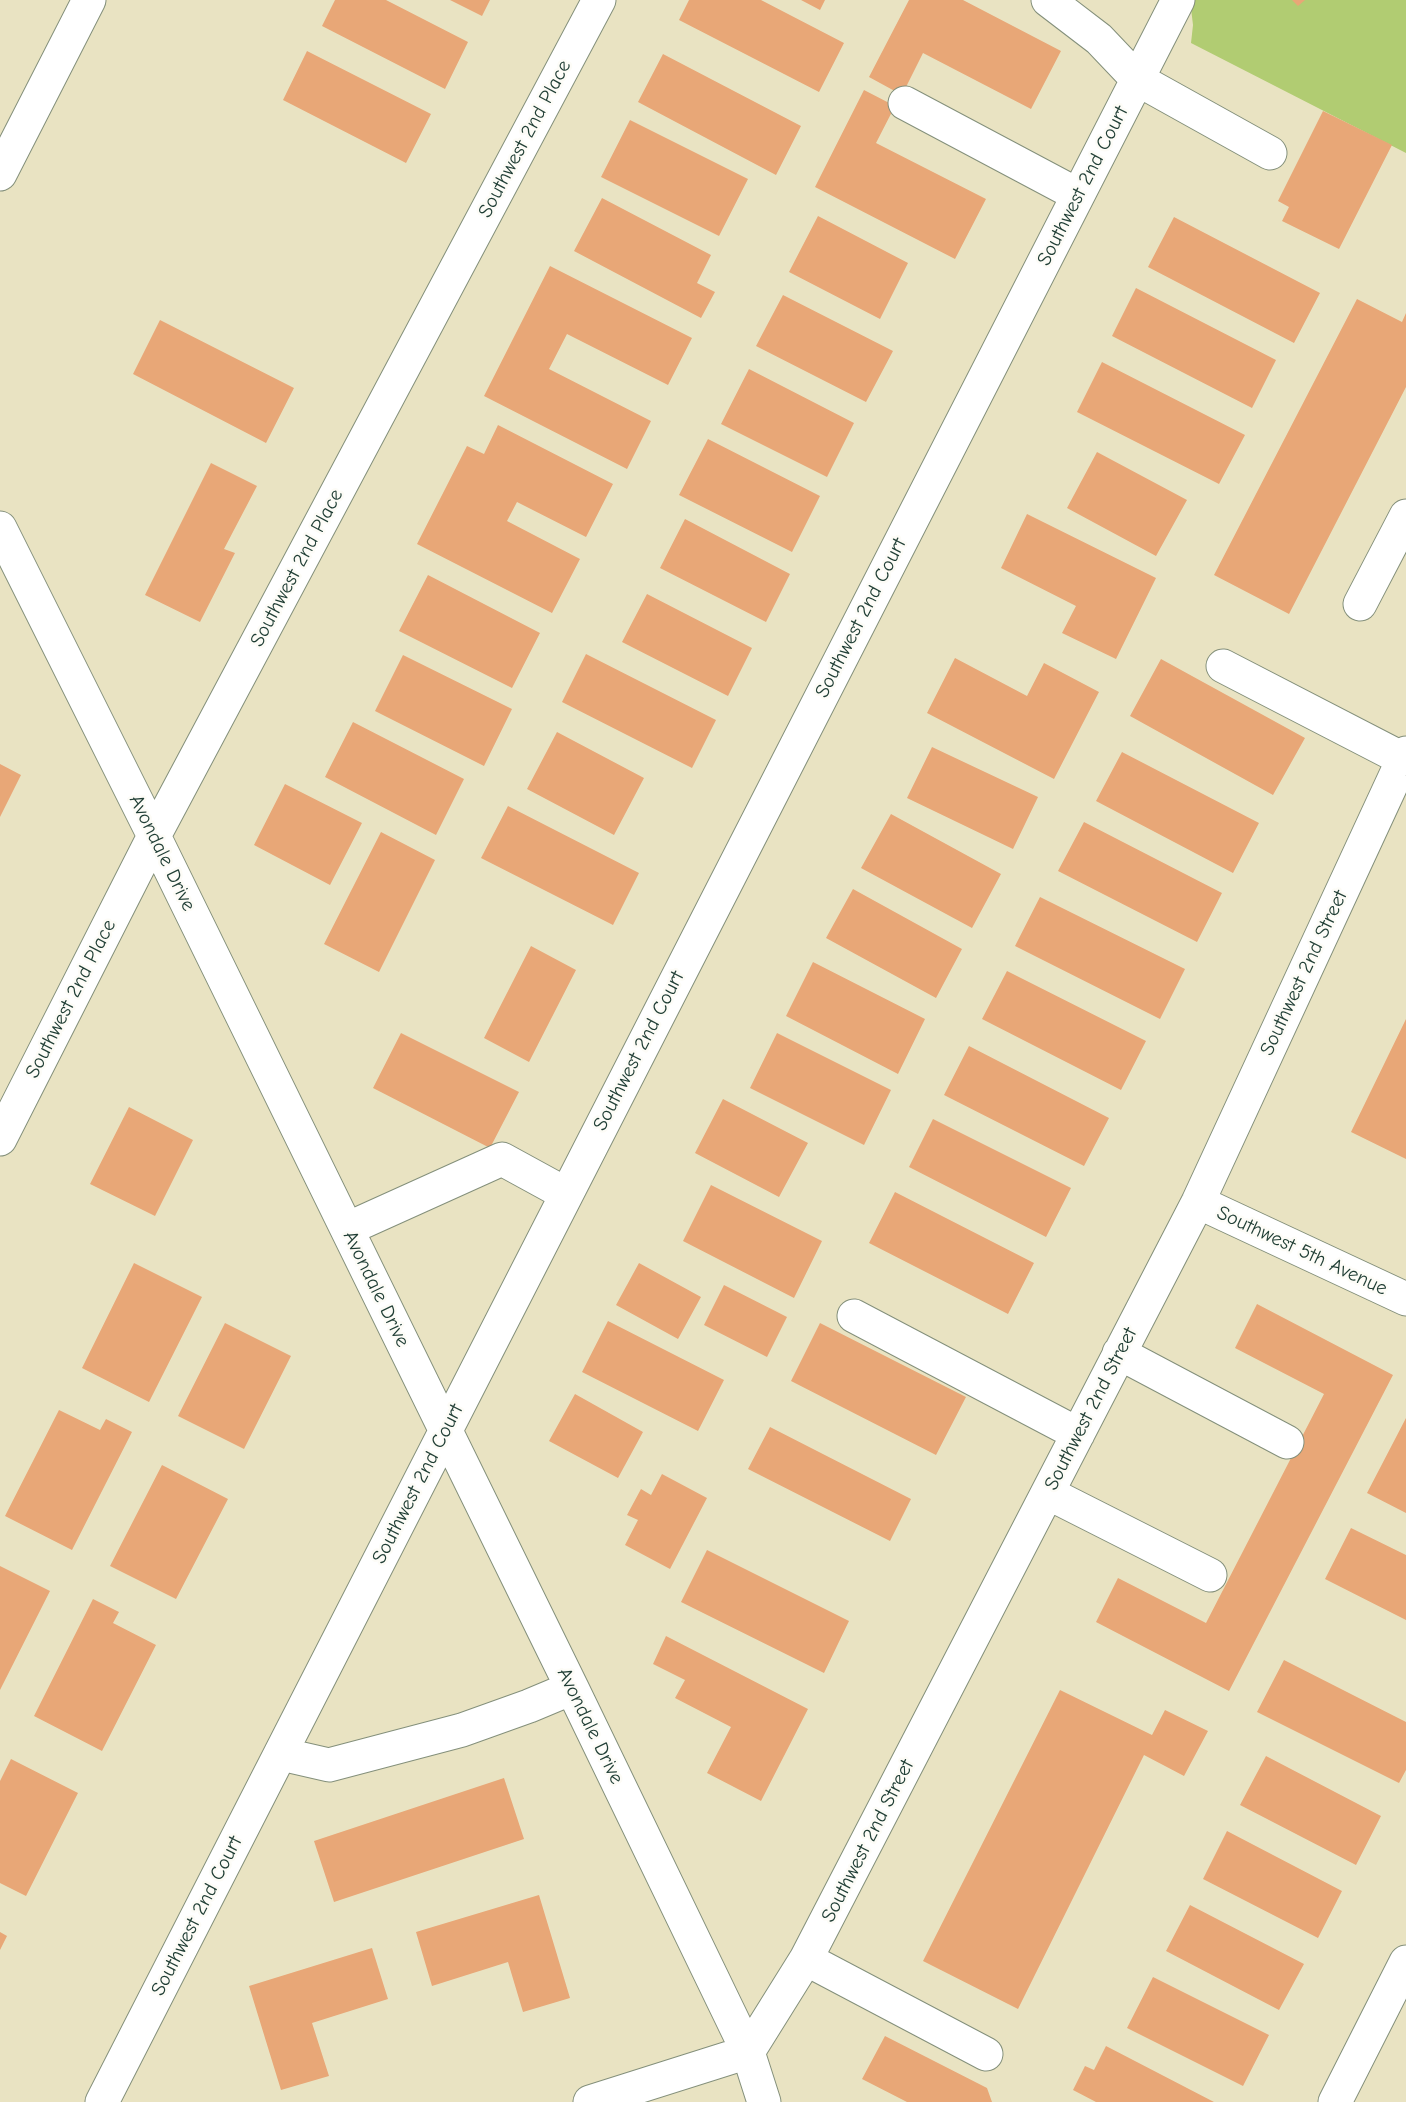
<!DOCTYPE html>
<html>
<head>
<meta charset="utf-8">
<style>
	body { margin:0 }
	canvas { display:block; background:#e9e3c2 }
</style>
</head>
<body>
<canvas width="1406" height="2102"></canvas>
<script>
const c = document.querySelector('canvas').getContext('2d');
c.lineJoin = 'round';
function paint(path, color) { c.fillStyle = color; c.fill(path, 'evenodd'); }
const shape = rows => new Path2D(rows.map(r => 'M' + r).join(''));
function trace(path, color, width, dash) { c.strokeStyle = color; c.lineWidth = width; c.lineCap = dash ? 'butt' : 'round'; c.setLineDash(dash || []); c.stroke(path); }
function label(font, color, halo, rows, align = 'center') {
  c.font = font + ' "Comic Neue",sans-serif'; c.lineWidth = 5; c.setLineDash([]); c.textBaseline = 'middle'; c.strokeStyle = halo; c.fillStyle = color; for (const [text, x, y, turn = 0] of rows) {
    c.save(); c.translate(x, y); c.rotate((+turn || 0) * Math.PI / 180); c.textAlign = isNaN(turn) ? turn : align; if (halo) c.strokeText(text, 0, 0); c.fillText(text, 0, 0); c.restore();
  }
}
const green = shape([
	[1190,0,1406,0,1406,153,1191,43,1193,25]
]);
const building = shape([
	[335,0,386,0,468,42,445,89,322,26],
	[450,0,490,0,482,16],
	[689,0,761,0,844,43,819,92,679,20],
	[801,0,825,0,820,10],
	[909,0,963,0,1061,51,1031,109,923,53,902,95,869,77],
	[1292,0,1305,0,1298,6],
	[307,51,431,114,406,163,283,100],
	[663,54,801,126,776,175,638,102],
	[864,90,895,106,876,143,986,199,955,259,815,187],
	[1323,111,1392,145,1339,249,1282,221,1289,207,1278,201],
	[630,120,748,179,719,236,601,177],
	[602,198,711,255,697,283,715,292,701,318,574,251],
	[818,216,908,263,880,319,789,272],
	[1174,217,1320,293,1294,343,1148,267],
	[550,266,692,338,668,385,567,334,549,369,651,421,627,469,484,396],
	[1136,288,1276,360,1252,408,1112,336],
	[783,295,893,351,866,402,756,346],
	[1357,299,1402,322,1406,313,1406,387,1289,614,1214,575],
	[160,320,294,388,266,443,133,374],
	[1102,362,1245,435,1219,484,1077,412],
	[749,369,854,423,827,477,721,424],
	[498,425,613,484,586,537,517,502,507,521,580,559,552,613,417,544,467,446,484,454],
	[708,439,820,496,792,552,679,495],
	[1097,452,1187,500,1156,556,1067,508],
	[211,463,257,486,224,549,235,553,200,622,145,595],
	[1027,514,1156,578,1116,659,1062,633,1076,606,1001,568],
	[685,519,790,574,766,622,660,568],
	[428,575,540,633,512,688,399,631],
	[647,594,752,648,728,696,622,642],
	[586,654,716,720,692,768,562,702],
	[403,655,512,709,484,766,375,711],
	[955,658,1027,696,1044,663,1099,692,1054,779,927,713],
	[1161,659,1305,738,1273,795,1130,716],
	[353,722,464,779,436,835,325,777],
	[557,732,644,778,614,835,527,789],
	[932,747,1038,797,1013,849,907,798],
	[1122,752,1259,823,1233,873,1096,801],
	[0,764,21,775,0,817],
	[285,784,362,823,330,885,254,845],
	[508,806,639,873,613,925,481,858],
	[891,814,1001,874,972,928,861,868],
	[1084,822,1222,893,1197,942,1058,871],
	[381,832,435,860,379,972,324,944],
	[853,889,962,949,936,998,826,938],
	[1040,897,1185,969,1160,1019,1015,946],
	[531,946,576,970,529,1062,484,1038],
	[813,962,925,1019,898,1074,786,1016],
	[1007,971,1146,1041,1121,1090,982,1019],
	[1406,1019,1406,1159,1351,1132],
	[401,1033,519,1092,490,1148,373,1088],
	[777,1033,891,1090,864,1145,750,1088],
	[969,1046,1109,1118,1084,1166,944,1095],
	[723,1099,808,1143,779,1197,695,1153],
	[129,1107,193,1140,155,1216,90,1184],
	[933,1119,1071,1188,1046,1237,909,1167],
	[711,1185,822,1241,794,1298,683,1241],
	[895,1192,1034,1263,1008,1314,869,1243],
	[134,1263,202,1297,149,1402,82,1368],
	[639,1263,701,1297,678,1339,616,1305],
	[724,1285,787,1317,767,1357,704,1325],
	[1257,1304,1393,1375,1229,1691,1096,1622,1118,1578,1206,1623,1324,1394,1235,1348],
	[608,1321,724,1380,698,1431,582,1372],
	[225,1323,291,1356,244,1449,178,1416],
	[820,1323,966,1397,936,1455,791,1381],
	[575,1394,643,1432,618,1478,549,1441],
	[59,1410,100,1430,106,1419,132,1432,72,1550,5,1516],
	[1406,1418,1406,1513,1367,1493],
	[770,1427,911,1499,890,1541,748,1469],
	[162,1465,228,1499,176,1599,110,1566],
	[662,1474,707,1498,670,1569,625,1545,638,1520,627,1515,641,1489,651,1495],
	[1351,1528,1406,1555,1406,1620,1325,1579],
	[707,1550,849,1621,824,1673,681,1602],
	[0,1566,50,1591,0,1690],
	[93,1599,119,1612,113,1623,156,1645,102,1751,34,1716],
	[666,1636,808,1709,761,1801,707,1773,731,1727,675,1698,685,1680,653,1664],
	[1284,1660,1406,1722,1406,1770,1399,1783,1257,1712],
	[1060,1690,1152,1735,1165,1710,1208,1731,1184,1776,1144,1755,1018,2009,923,1961],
	[1266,1756,1381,1816,1356,1865,1240,1805],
	[11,1759,78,1793,26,1896,0,1883,0,1781],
	[504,1778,524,1839,334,1902,314,1841],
	[1227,1831,1342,1891,1318,1938,1203,1879],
	[539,1895,570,1998,523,2012,508,1962,432,1986,416,1932],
	[1190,1905,1304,1964,1279,2010,1166,1951],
	[0,1932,7,1936,0,1950],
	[372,1948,388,1999,312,2023,329,2076,281,2090,249,1986],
	[1153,1977,1269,2035,1243,2086,1127,2028],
	[885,2036,987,2088,992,2102,907,2102,862,2079],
	[1106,2046,1214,2102,1096,2102,1073,2090,1085,2066,1094,2070]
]);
const minor = shape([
	[1048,0,1099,39,1137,79,1270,153],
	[905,103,1078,195],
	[0,174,89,0],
	[0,528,154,836,572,1688,748,2052,764,2102],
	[1360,604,1406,516],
	[1223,666,1403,759],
	[0,1139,154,836,599,0],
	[1198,1202,1406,1299],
	[347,1229,502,1159,566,1194],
	[854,1316,1078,1434],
	[1119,1353,1287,1442],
	[1048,1493,1210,1575],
	[281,1754,329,1765,462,1730,529,1706,572,1688],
	[806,1959,986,2054],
	[102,2102,1178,0],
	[590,2102,748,2052,806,1959,1198,1202,1406,753],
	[1335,2102,1406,1962]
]);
const streetNames = [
	["Southwest 2nd Place",525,139,-62],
	["Southwest 2nd Court",1083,186,-63],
	["Southwest 2nd Place",297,568,-62],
	["Southwest 2nd Court",861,618,-63],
	["Avondale Drive",162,853,64],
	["Southwest 2nd Street",1304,973,-65],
	["Southwest 2nd Place",71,999,-63],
	["Southwest 2nd Court",639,1051,-63],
	["Southwest 5th Avenue",1302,1251,25],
	["Avondale Drive",376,1289,64],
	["Southwest 2nd Street",1091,1409,-63],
	["Southwest 2nd Court",418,1484,-63],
	["Avondale Drive",590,1726,64],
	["Southwest 2nd Street",868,1841,-63],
	["Southwest 2nd Court",197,1916,-63]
];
paint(green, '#b1cc72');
paint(building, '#e8a777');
trace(minor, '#84907b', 35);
trace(minor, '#fff', 33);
label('20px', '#1f3d34', '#fdfcf7', streetNames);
</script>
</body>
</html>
